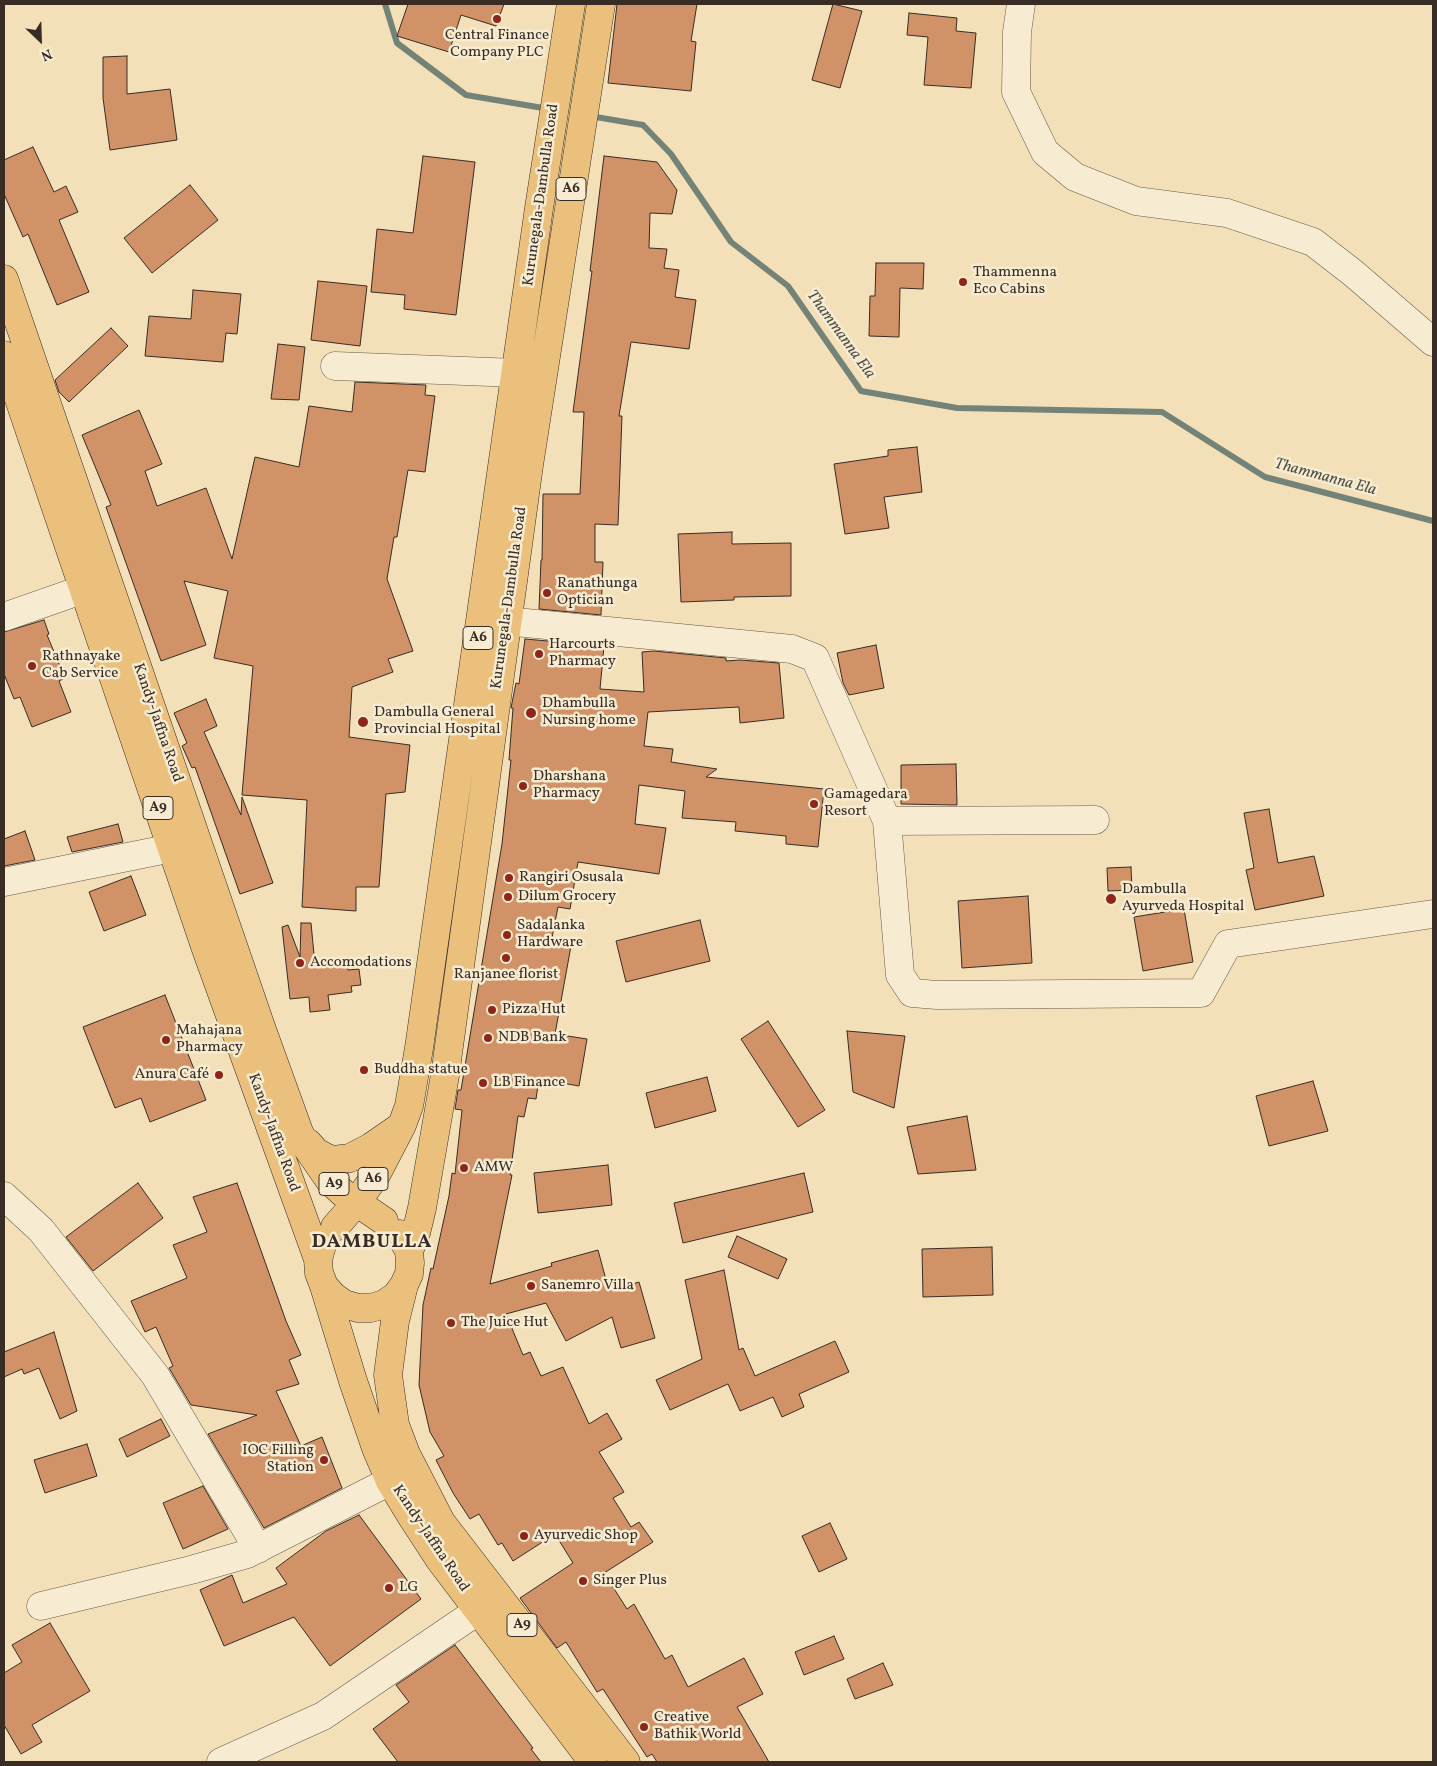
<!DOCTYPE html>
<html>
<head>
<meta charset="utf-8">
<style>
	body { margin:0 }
	#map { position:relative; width:1437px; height:1766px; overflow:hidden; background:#f3e0b8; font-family:Vollkorn,serif }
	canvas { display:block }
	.frame { position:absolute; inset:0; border:5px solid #382c25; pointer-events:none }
	.north { position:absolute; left:15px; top:15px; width:50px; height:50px; -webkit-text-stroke:4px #f7ebd1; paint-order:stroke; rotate:156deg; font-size:14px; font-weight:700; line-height:20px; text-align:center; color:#382c25 }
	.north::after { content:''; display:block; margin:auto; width:18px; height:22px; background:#382c25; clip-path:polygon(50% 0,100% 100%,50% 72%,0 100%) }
</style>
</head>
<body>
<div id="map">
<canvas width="1437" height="1766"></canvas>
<div class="frame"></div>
<div class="north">N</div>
</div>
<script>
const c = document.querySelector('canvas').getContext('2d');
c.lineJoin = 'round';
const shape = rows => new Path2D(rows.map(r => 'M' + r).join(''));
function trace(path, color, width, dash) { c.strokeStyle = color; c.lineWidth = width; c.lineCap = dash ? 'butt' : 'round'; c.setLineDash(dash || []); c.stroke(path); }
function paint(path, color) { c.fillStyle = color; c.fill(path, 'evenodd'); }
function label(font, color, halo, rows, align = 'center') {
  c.font = font + ' Vollkorn,serif'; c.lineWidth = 5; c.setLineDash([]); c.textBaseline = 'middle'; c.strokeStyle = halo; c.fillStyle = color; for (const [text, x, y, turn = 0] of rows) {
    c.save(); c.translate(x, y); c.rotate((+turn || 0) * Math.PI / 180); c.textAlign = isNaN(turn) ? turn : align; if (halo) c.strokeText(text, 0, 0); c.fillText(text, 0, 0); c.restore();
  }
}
const stream = shape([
	[385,4,397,43,466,95,549,109],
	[590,116,643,125,671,154,731,242,788,286,861,391,957,408,1162,412,1265,477,1433,521]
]);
const building = shape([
	[408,4,504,4,496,26,461,15,449,52,397,36,408,4],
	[617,4,697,4,691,41,696,42,691,91,608,83,617,4],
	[833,4,862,11,840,88,812,80,833,4],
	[909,13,957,18,956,31,976,33,971,88,924,85,928,37,907,35,909,13],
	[127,56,127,94,170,89,177,140,110,150,103,98,103,57,127,56],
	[33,147,54,192,66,186,78,212,59,220,89,292,57,305,28,234,23,237,4,194,4,160,33,147],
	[423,156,475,162,456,315,404,309,405,295,371,292,377,229,413,233,423,156],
	[604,156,657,162,677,190,672,214,650,213,649,248,667,249,664,268,679,270,675,297,696,300,689,349,631,342,619,416,622,416,618,525,595,524,595,562,603,562,601,615,539,609,541,560,542,560,543,494,580,494,584,412,573,412,592,271,590,271,604,156],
	[190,185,218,220,152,273,124,238,190,185],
	[876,263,924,263,923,289,900,288,899,337,869,336,870,296,875,296,876,263],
	[318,281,367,286,360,346,311,340,318,281],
	[193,290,241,294,237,334,226,333,223,362,145,356,149,316,191,319,193,290],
	[111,328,128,346,69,402,59,392,55,380,111,328],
	[278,344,305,347,299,400,271,399,278,344],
	[355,382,426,385,425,395,435,396,425,472,408,470,397,537,394,537,387,579,413,651,388,659,393,672,352,687,349,737,410,745,405,792,386,794,379,887,356,887,356,911,302,907,307,800,242,795,253,666,214,658,228,591,184,581,206,645,161,661,106,507,111,505,82,435,139,410,162,464,145,471,157,506,206,488,232,559,255,457,299,467,309,406,352,412,355,382],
	[917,447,922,492,884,497,889,528,845,534,834,464,888,456,888,450,917,447],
	[732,532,732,544,791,543,791,596,734,597,734,600,681,602,678,534,732,532],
	[44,620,49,634,47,635,65,678,59,681,71,712,32,727,20,697,14,699,4,674,4,632,44,620],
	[525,639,604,646,600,689,644,692,642,652,654,651,726,658,726,661,740,660,779,663,784,718,740,723,739,707,648,712,644,746,673,749,671,762,717,769,706,777,824,789,818,847,786,844,786,836,735,831,736,822,682,818,685,791,639,785,635,824,666,828,659,874,578,862,570,909,558,907,551,943,571,946,555,1034,587,1039,579,1086,539,1079,536,1099,528,1098,524,1117,518,1116,510,1175,512,1175,490,1284,552,1266,551,1263,598,1250,609,1291,639,1282,655,1338,621,1348,612,1317,566,1341,546,1303,506,1314,523,1355,530,1352,541,1376,563,1367,589,1424,607,1413,622,1439,599,1452,624,1492,613,1498,631,1527,639,1522,653,1542,604,1573,627,1609,634,1604,665,1659,672,1655,688,1687,744,1658,763,1694,737,1707,769,1762,657,1762,652,1754,647,1757,603,1689,597,1692,566,1642,557,1648,520,1598,573,1563,555,1534,513,1561,502,1543,498,1545,479,1514,470,1519,453,1493,436,1460,444,1456,430,1432,419,1385,423,1305,431,1268,433,1269,449,1196,452,1173,455,1174,462,1110,455,1109,458,1090,461,1090,502,844,511,760,509,760,513,708,511,708,516,683,519,684,525,639],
	[876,645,884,688,849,695,843,683,837,653,876,645],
	[206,699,217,726,204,732,241,815,242,797,273,883,240,894,195,767,192,768,182,746,187,743,174,713,206,699],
	[956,764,957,805,901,804,901,765,956,764],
	[1269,809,1278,863,1314,856,1324,896,1255,910,1246,870,1254,868,1244,813,1269,809],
	[118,824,123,842,72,852,67,837,118,824],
	[25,831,35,860,4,866,4,839,25,831],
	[1131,867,1132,890,1108,891,1107,868,1131,867],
	[131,876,146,915,104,931,89,892,131,876],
	[1028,896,1032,963,962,968,958,901,1028,896],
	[1184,909,1193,962,1143,971,1134,917,1184,909],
	[700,920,710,961,626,982,616,941,700,920],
	[301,923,311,923,315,965,347,961,348,970,359,969,361,985,351,986,352,992,328,995,330,1010,310,1012,309,997,290,999,282,927,288,925,300,957,301,923],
	[165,995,206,1100,150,1122,141,1098,115,1108,83,1027,165,995],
	[768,1021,825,1110,798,1127,741,1039,768,1021],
	[847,1031,905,1036,894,1108,853,1092,847,1031],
	[707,1077,716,1111,655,1128,646,1093,707,1077],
	[1313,1081,1328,1131,1269,1146,1256,1096,1313,1081],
	[967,1116,976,1170,918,1174,907,1127,967,1116],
	[608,1165,612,1205,538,1213,534,1173,608,1165],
	[804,1173,813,1212,683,1243,674,1203,804,1173],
	[138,1183,163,1218,93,1271,66,1237,138,1183],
	[237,1183,286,1321,301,1355,289,1360,299,1384,276,1391,301,1446,322,1437,342,1488,264,1528,208,1434,257,1415,191,1405,169,1368,173,1366,156,1327,145,1332,131,1301,187,1278,173,1245,207,1232,193,1197,237,1183],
	[737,1236,787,1259,778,1279,728,1257,737,1236],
	[992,1247,993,1295,923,1297,922,1249,992,1247],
	[724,1270,739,1350,743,1348,755,1376,835,1341,849,1372,799,1394,804,1407,782,1417,773,1397,740,1411,728,1384,670,1410,656,1380,702,1359,685,1280,724,1270],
	[54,1332,77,1411,60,1419,39,1368,24,1374,22,1369,4,1377,4,1352,54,1332],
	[161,1419,170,1436,127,1457,119,1439,161,1419],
	[87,1444,97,1476,45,1493,34,1460,87,1444],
	[203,1486,228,1529,183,1549,163,1503,203,1486],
	[359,1515,421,1599,330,1666,294,1617,224,1646,200,1590,232,1575,243,1603,287,1584,276,1568,326,1531,359,1515],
	[830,1523,847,1559,819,1572,802,1536,830,1523],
	[50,1623,90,1691,32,1725,42,1742,21,1754,4,1725,4,1673,22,1662,12,1645,50,1623],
	[834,1636,844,1659,804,1675,795,1652,834,1636],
	[455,1645,533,1748,531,1749,541,1762,398,1762,373,1729,409,1702,396,1685,455,1645],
	[883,1663,893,1685,855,1699,847,1679,883,1663]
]);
const minor = shape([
	[1021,4,1017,32,1016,92,1045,152,1075,177,1136,201,1227,213,1313,242,1353,273,1433,342],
	[335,366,517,373],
	[4,617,107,581],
	[485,619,792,649,815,658,887,821,900,975,912,993,937,995,1201,993,1228,944,1433,914],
	[887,821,1095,820],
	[4,882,172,848],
	[4,1196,41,1230,155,1375,258,1549],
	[41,1606,191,1570,247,1554,390,1481],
	[221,1762,323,1716,479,1610,499,1601]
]);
const highway = shape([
	[4,279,261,1027,299,1132,308,1149,330,1181,343,1193,384,1221],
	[4,355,206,949,318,1259],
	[308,1143,316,1152,327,1158,334,1160,350,1158,371,1147,400,1127],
	[335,1227,356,1203,376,1175,402,1125,409,1106,419,1048,539,208,571,4],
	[400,1234,409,1251,410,1263,409,1274,404,1285,395,1321,388,1375,395,1425,406,1454,441,1522,626,1762],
	[323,1242,318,1259,319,1273,324,1286,333,1296,344,1304,358,1308,371,1308,384,1304,396,1296,404,1285],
	[409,1251,416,1233,422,1208,445,1075,529,465,601,4],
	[324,1286,353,1381,376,1448,390,1481,410,1514,440,1560,593,1762]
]);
const markers = [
	[497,19,5,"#8f2418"],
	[963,282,5,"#8f2418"],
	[547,593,5,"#8f2418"],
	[539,654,5,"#8f2418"],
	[32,666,5,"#8f2418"],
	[531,713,6,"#8f2418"],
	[363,722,6,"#8f2418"],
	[523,786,5,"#8f2418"],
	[814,804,5,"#8f2418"],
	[509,878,5,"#8f2418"],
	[508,897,5,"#8f2418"],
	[1111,899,6,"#8f2418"],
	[507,935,5,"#8f2418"],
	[506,958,5,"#8f2418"],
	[300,963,5,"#8f2418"],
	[492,1010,5,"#8f2418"],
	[488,1038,5,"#8f2418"],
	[166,1040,5,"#8f2418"],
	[364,1070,5,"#8f2418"],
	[219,1075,5,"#8f2418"],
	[483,1083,5,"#8f2418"],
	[464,1168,5,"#8f2418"],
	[531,1286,5,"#8f2418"],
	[451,1323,5,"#8f2418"],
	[324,1460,5,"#8f2418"],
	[524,1536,5,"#8f2418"],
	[583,1581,5,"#8f2418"],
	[389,1588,5,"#8f2418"],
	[644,1727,5,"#8f2418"]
];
const shields = [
	[571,189,30],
	[478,638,30],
	[158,808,30],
	[373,1179,30],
	[334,1184,30],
	[522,1625,30]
];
const shieldNames = [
	["A6",571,189],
	["A6",478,638],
	["A9",158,808],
	["A6",373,1179],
	["A9",334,1184],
	["A9",522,1625]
];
const poiNames = [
	["Central Finance",497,36,"center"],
	["Company PLC",497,53,"center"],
	["Thammenna",973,273],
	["Eco Cabins",973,290],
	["Ranathunga",557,584],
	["Optician",557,601],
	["Harcourts",549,645],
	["Pharmacy",549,662],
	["Rathnayake",42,657],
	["Cab Service",42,674],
	["Dhambulla",542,704],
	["Nursing home",542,721],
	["Dambulla General",374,713],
	["Provincial Hospital",374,730],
	["Dharshana",533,777],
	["Pharmacy",533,794],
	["Gamagedara",824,795],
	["Resort",824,812],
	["Rangiri Osusala",519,878],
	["Dambulla",1122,890],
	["Ayurveda Hospital",1122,907],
	["Dilum Grocery",518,897],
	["Sadalanka",517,926],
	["Hardware",517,943],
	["Accomodations",310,963],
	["Ranjanee florist",506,975,"center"],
	["Pizza Hut",502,1010],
	["Mahajana",176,1031],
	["Pharmacy",176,1048],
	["NDB Bank",498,1038],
	["Buddha statue",374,1070],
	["Anura Café",209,1075,"right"],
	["LB Finance",493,1083],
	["AMW",474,1168],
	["Sanemro Villa",541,1286],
	["The Juice Hut",461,1323],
	["IOC Filling",314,1451,"right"],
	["Station",314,1468,"right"],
	["Ayurvedic Shop",534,1536],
	["Singer Plus",593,1581],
	["LG",399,1588],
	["Creative",654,1718],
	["Bathik World",654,1735]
];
const streetNames = [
	["Kurunegala-Dambulla Road",542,195,-82],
	["Kurunegala-Dambulla Road",510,598,-82],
	["Kandy-Jaffna Road",157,723,71],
	["Kandy-Jaffna Road",273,1133,70],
	["Kandy-Jaffna Road",430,1539,56]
];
const waterNames = [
	["Thammanna Ela",840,335,54],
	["Thammanna Ela",1325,478,15]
];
const districtNames = [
	["DAMBULLA",372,1243]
];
trace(stream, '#738377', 6);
paint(building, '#d19267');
trace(building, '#382c25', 1);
trace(minor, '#67594a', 29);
trace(highway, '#382c25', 29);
trace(minor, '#f7ebd1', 28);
trace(highway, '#eac07c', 28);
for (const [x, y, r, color] of markers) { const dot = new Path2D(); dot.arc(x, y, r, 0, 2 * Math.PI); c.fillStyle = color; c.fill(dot); trace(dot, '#f7ebd1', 2); }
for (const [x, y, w] of shields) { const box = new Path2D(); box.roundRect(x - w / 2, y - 11.5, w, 23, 4); c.fillStyle = '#f7ebd1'; c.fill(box); trace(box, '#382c25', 1); }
label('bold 14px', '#382c25', null, shieldNames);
label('15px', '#382c25', '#f7ebd1', poiNames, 'left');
label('15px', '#382c25', '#f7ebd1', streetNames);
label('italic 16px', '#515047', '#f7ebd1', waterNames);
c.letterSpacing = '1px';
label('bold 20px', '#382c25', '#f7ebd1', districtNames);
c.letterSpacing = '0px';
</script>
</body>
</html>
